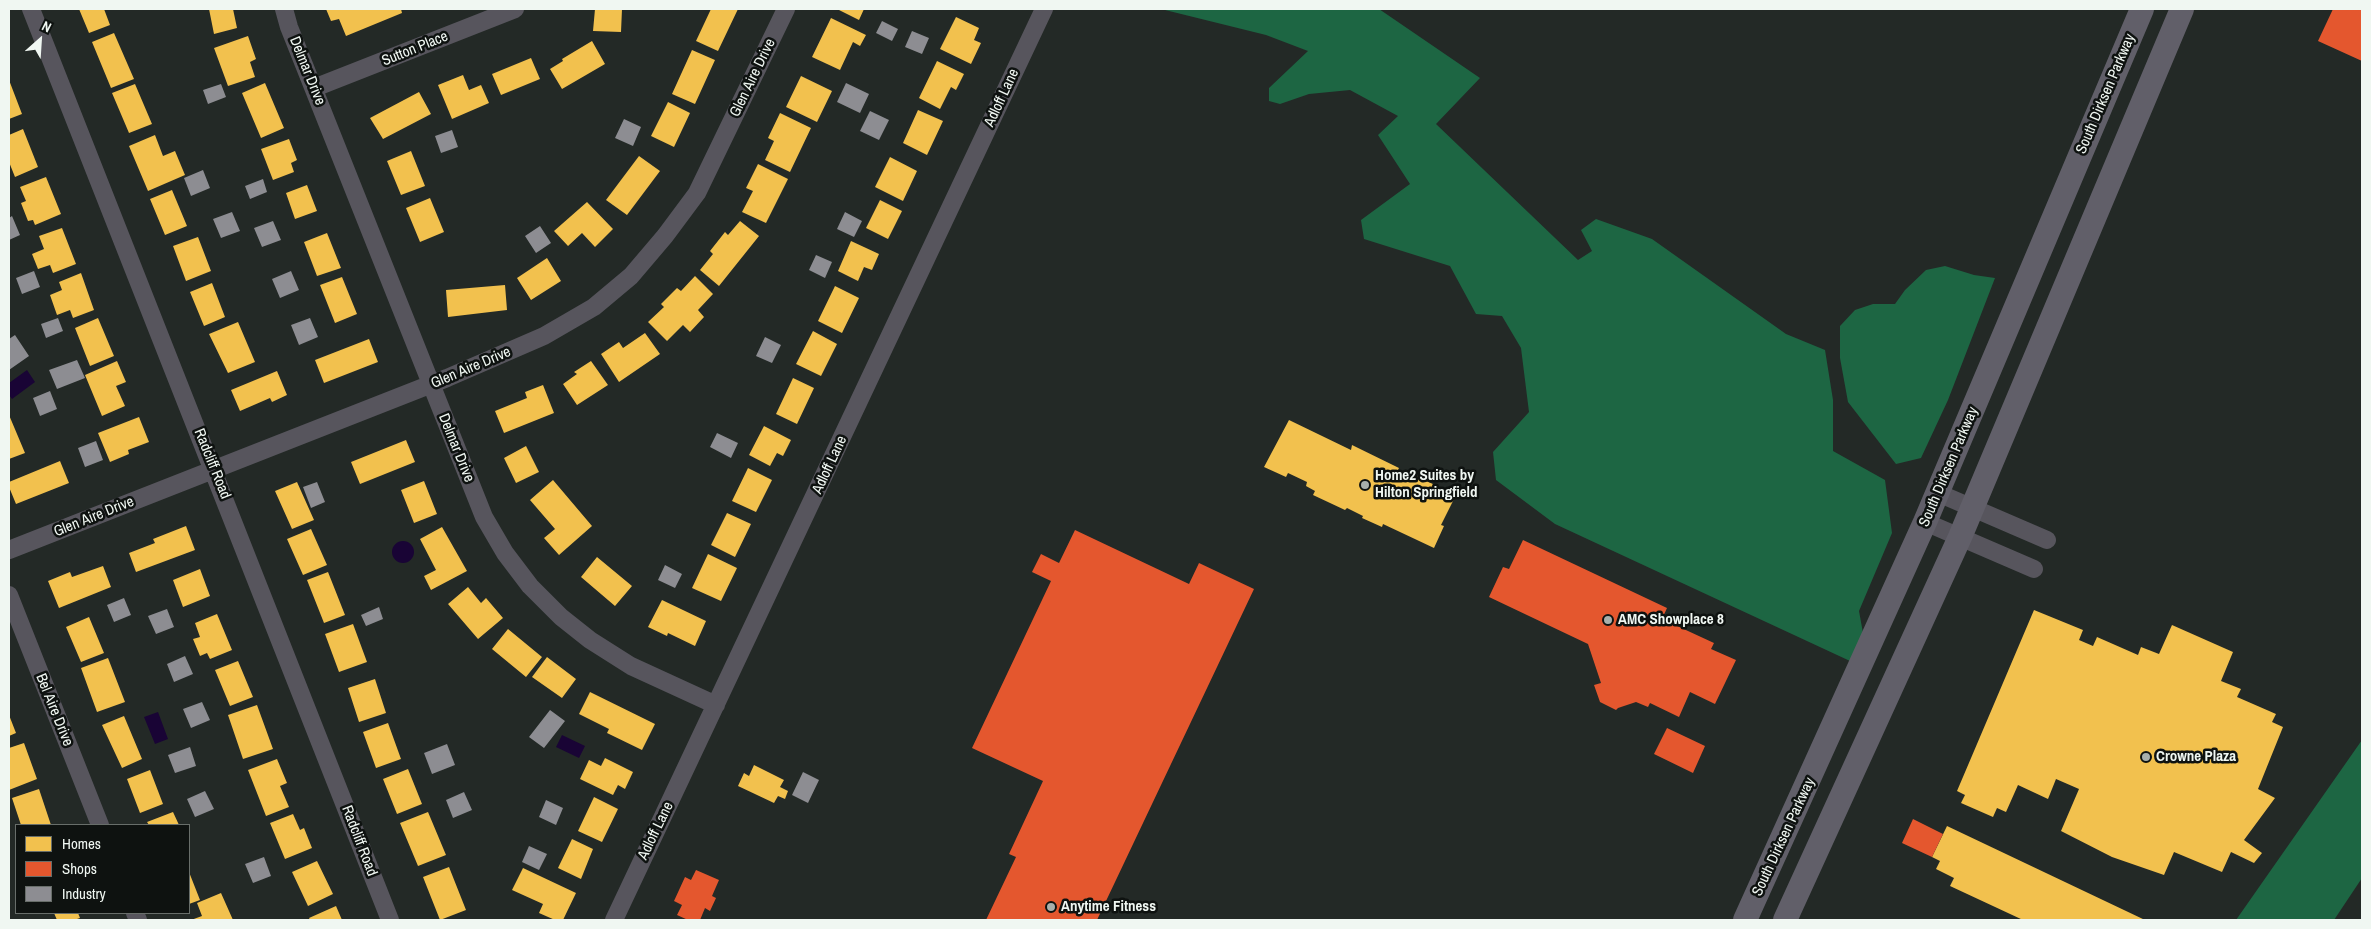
<!DOCTYPE html>
<html>
<head>
<meta charset="utf-8">
<style>
	body { margin:0 }
	#map { position:relative; width:2371px; height:929px; overflow:hidden; background:#232926; font-family:"Archivo Narrow",sans-serif }
	canvas { display:block }
	.frame { position:absolute; inset:0; border:10px solid #f0f7f2; pointer-events:none }
	.legend { position:absolute; left:15px; top:824px; width:175px; height:90px; box-sizing:border-box; background:#0e1210; border:1px solid #686e6a; margin:0; padding:6px 9px; list-style:none; font-size:15px; color:#f0f7f2 }
	.legend li { display:flex; align-items:center; gap:10px; height:25px }
	.legend b { width:25px; border:1px solid #686e6a }
	.north { position:absolute; left:15px; top:15px; width:50px; height:50px; -webkit-text-stroke:4px #0e1210; paint-order:stroke; rotate:26deg; font-size:14px; font-weight:700; line-height:20px; text-align:center; color:#f0f7f2 }
	.north::after { content:''; display:block; margin:auto; width:18px; height:22px; background:#f0f7f2; clip-path:polygon(50% 0,100% 100%,50% 72%,0 100%) }
</style>
</head>
<body>
<div id="map">
<canvas width="2371" height="929"></canvas>
<div class="frame"></div>
<ul class="legend">
<li><b style="height:14px;background:#f2c14e"></b>Homes</li>
<li><b style="height:14px;background:#e4572e"></b>Shops</li>
<li><b style="height:14px;background:#8d8d92"></b>Industry</li>
</ul>
<div class="north">N</div>
</div>
<script>
const c = document.querySelector('canvas').getContext('2d');
c.lineJoin = 'round';
function paint(path, color) { c.fillStyle = color; c.fill(path, 'evenodd'); }
const shape = rows => new Path2D(rows.map(r => 'M' + r).join(''));
function trace(path, color, width, dash) { c.strokeStyle = color; c.lineWidth = width; c.lineCap = dash ? 'butt' : 'round'; c.setLineDash(dash || []); c.stroke(path); }
function label(font, color, halo, rows, align = 'center') {
  c.font = font + ' "Archivo Narrow",sans-serif'; c.lineWidth = 5; c.setLineDash([]); c.textBaseline = 'middle'; c.strokeStyle = halo; c.fillStyle = color; for (const [text, x, y, turn = 0] of rows) {
    c.save(); c.translate(x, y); c.rotate((+turn || 0) * Math.PI / 180); c.textAlign = isNaN(turn) ? turn : align; if (halo) c.strokeText(text, 0, 0); c.fillText(text, 0, 0); c.restore();
  }
}
const forest = shape([
	[1161,9,1379,9,1480,78,1436,124,1578,260,1592,251,1581,230,1596,219,1652,239,1786,334,1825,350,1833,400,1833,451,1885,480,1892,533,1859,611,1863,633,1850,661,1555,524,1496,480,1493,452,1529,412,1521,348,1502,316,1476,314,1450,266,1364,239,1361,220,1410,184,1378,135,1398,116,1350,90,1309,94,1280,104,1269,101,1269,88,1308,51,1266,35],
	[1945,266,1974,275,1995,278,1948,400,1921,458,1896,464,1848,402,1840,358,1840,326,1855,310,1873,304,1895,304,1905,290,1926,270],
	[2362,740,2362,878,2334,920,2236,920]
]);
const water = shape([
	[27,370,35,382,12,399,9,395,9,383],
	'392 552a11 11 0 1 1 22 0a11 11 0 1 1-22 0Z',
	[158,712,168,739,155,744,144,717],
	[562,735,585,746,579,758,556,747]
]);
const homes = shape([
	[79,9,104,9,110,25,89,33],
	[209,9,233,9,237,28,214,34],
	[326,9,401,9,402,13,346,36,339,19,331,21],
	[595,9,622,9,621,32,593,31],
	[711,9,738,9,718,51,696,41],
	[837,9,864,9,859,20],
	[956,17,979,28,974,40,981,43,971,64,940,49],
	[831,18,866,35,860,46,853,42,840,70,812,57],
	[114,33,134,79,111,88,92,42],
	[248,36,256,59,250,62,255,77,228,86,214,48],
	[592,41,605,64,562,89,550,69,563,61,562,59],
	[692,50,715,60,695,104,672,94],
	[531,58,540,79,501,95,492,74],
	[937,61,964,74,956,90,951,87,940,109,919,98],
	[463,75,469,90,481,85,489,103,452,119,438,85],
	[801,76,832,91,817,122,786,107],
	[9,80,22,114,9,119],
	[265,83,284,128,261,138,242,93],
	[135,84,152,124,129,133,112,93],
	[419,92,431,114,383,139,370,118],
	[668,102,690,113,674,147,651,136],
	[918,110,943,121,927,155,903,143],
	[780,113,811,128,790,172,765,160,774,141,768,138],
	[23,129,38,167,15,177,9,162,9,135],
	[155,135,163,156,175,151,185,175,148,191,129,146],
	[289,139,297,160,291,163,294,172,273,180,261,149],
	[411,151,425,186,401,195,387,161],
	[639,156,660,171,627,215,606,200],
	[890,157,917,171,903,201,875,187],
	[758,164,788,179,766,223,742,212,753,191,746,188],
	[46,177,61,214,35,225,33,220,28,221,21,203,26,201,20,187],
	[307,185,317,211,295,219,286,193],
	[172,190,187,226,165,235,150,199],
	[430,198,444,232,420,242,406,208],
	[880,200,902,211,888,239,866,228],
	[587,202,613,229,595,247,582,233,568,246,554,231],
	[740,221,759,236,719,286,700,270,713,254,710,251,725,232,728,235],
	[62,228,76,264,53,273,50,265,38,269,32,254,44,249,39,236],
	[327,233,341,268,317,276,304,242],
	[198,237,211,271,186,281,173,246],
	[851,241,879,254,872,270,864,267,858,281,838,271],
	[547,258,561,281,531,300,517,278],
	[81,273,94,310,73,318,70,310,57,315,50,295,62,290,59,282],
	[695,276,713,294,698,310,704,317,690,332,683,325,667,341,648,322,664,307,661,304,677,288,681,291],
	[342,277,357,314,335,323,320,285],
	[212,283,225,317,204,326,190,292],
	[505,285,507,310,448,317,446,290],
	[835,286,859,298,842,333,818,321],
	[98,318,114,356,90,366,75,328],
	[238,322,255,362,228,373,209,334],
	[813,331,837,344,821,376,796,364],
	[645,333,660,354,619,382,601,354,619,342,623,348],
	[369,339,378,362,324,383,315,360],
	[117,361,126,382,116,386,125,406,102,416,85,375],
	[591,361,608,385,577,405,563,384,577,374,574,372],
	[277,371,287,395,272,402,270,398,240,411,231,390],
	[793,378,814,388,797,424,776,414],
	[543,385,554,413,504,433,495,411,527,398,525,392],
	[9,415,25,453,9,459],
	[139,417,149,442,128,450,129,454,110,462,98,433],
	[1289,420,1351,450,1352,445,1399,468,1397,472,1414,480,1416,476,1437,486,1435,490,1454,499,1441,525,1444,526,1434,548,1383,524,1382,527,1362,518,1363,516,1347,508,1345,510,1313,495,1315,491,1306,486,1307,482,1288,473,1286,477,1264,467],
	[764,426,791,440,783,456,777,453,770,466,749,455],
	[406,440,415,462,360,484,351,462],
	[526,446,539,472,516,483,504,458],
	[60,461,69,483,16,504,9,487,9,482],
	[748,468,772,480,756,512,732,501],
	[553,480,592,526,559,555,544,538,555,529,530,500],
	[424,481,437,514,414,523,401,490],
	[297,482,314,520,292,529,275,491],
	[727,513,751,524,735,557,711,545],
	[186,526,195,550,136,572,129,553,155,543,153,539],
	[442,527,467,571,431,590,424,576,436,570,420,539],
	[311,529,327,565,303,575,287,539],
	[708,554,737,568,721,601,692,588],
	[597,557,632,586,615,606,581,577],
	[103,566,111,587,59,608,48,581,70,572,72,577],
	[200,569,210,596,183,607,173,580],
	[328,572,345,615,324,623,307,580],
	[468,587,481,603,486,598,503,618,478,639,448,604],
	[662,600,706,621,695,646,668,633,667,636,648,627],
	[2034,610,2083,630,2079,640,2093,646,2097,637,2138,655,2141,647,2159,654,2172,625,2233,652,2221,681,2241,689,2237,697,2276,714,2272,722,2283,727,2258,789,2275,798,2244,840,2262,853,2254,863,2231,852,2222,872,2174,852,2164,875,2112,857,2061,831,2079,789,2056,779,2048,799,2018,785,2006,812,1997,808,1993,817,1961,803,1965,795,1957,791],
	[217,614,232,650,210,659,207,653,200,656,193,639,200,637,195,623],
	[89,617,104,653,81,662,66,627],
	[353,624,367,662,339,672,325,634],
	[508,629,542,657,526,677,492,649],
	[547,657,576,679,562,698,532,677],
	[108,658,125,702,97,712,81,668],
	[238,661,253,697,230,706,215,670],
	[375,679,386,713,359,722,348,688],
	[590,692,655,724,642,750,607,733,609,729,579,714],
	[257,705,273,749,243,759,228,715],
	[9,715,16,733,9,736],
	[124,716,142,759,122,768,102,725],
	[388,723,401,759,376,768,363,732],
	[24,743,37,779,9,790,9,748],
	[605,758,633,772,625,789,618,785,613,795,580,779,589,760,601,766],
	[277,759,287,783,280,786,289,807,266,816,248,770],
	[754,765,784,780,780,787,788,791,785,799,778,796,774,803,738,786,744,773,749,776],
	[408,769,422,804,397,814,383,779],
	[150,770,163,804,140,813,127,779],
	[39,789,51,825,21,825,12,798],
	[594,797,618,809,602,842,578,831],
	[173,812,179,825,149,825,147,822],
	[428,812,446,855,418,866,400,823],
	[293,814,300,830,304,828,312,848,285,859,270,823],
	[1947,826,2145,920,2023,920,1950,886,1954,878,1936,869,1940,861,1932,857],
	[572,839,593,849,581,879,558,868],
	[317,861,333,894,308,906,292,872],
	[449,867,466,910,440,920,423,877],
	[523,868,576,893,563,920,555,920,539,913,543,904,512,890],
	[189,872,200,900,189,904],
	[221,893,233,920,191,920,202,916,197,903],
	[336,906,342,920,310,920,309,918],
	[54,913,78,913,80,918,74,920,57,920]
]);
const shops = shape([
	[2333,9,2362,9,2362,61,2318,41],
	[1075,530,1189,584,1199,563,1254,589,1097,920,986,920,1016,857,1009,854,1043,781,972,748,1051,581,1032,572,1041,554,1059,563],
	[1523,540,1667,608,1662,619,1714,643,1711,649,1736,660,1715,704,1690,692,1679,717,1650,703,1648,707,1636,702,1618,708,1616,710,1600,702,1594,685,1601,683,1588,644,1489,597,1503,567,1509,569],
	[1667,728,1705,746,1693,773,1654,754],
	[1913,819,1943,834,1932,857,1902,843],
	[696,870,719,880,712,896,716,898,710,911,705,908,700,920,688,920,677,915,682,905,674,901,685,877,691,880]
]);
const industry = shape([
	[882,21,898,29,892,41,876,33],
	[912,31,929,38,922,54,905,47],
	[846,83,869,94,860,113,837,102],
	[221,84,226,97,208,104,203,90],
	[870,111,889,120,879,140,860,131],
	[624,119,641,127,633,146,615,138],
	[452,130,458,147,441,153,435,136],
	[203,170,210,188,191,196,184,178],
	[263,179,267,192,250,199,245,186],
	[232,212,240,231,221,238,213,219],
	[845,212,862,221,854,237,837,229],
	[12,216,20,235,9,240,9,218],
	[273,221,281,240,262,247,254,228],
	[540,226,551,243,536,253,525,236],
	[816,255,832,262,825,278,809,270],
	[34,271,40,287,22,294,16,278],
	[291,271,299,290,280,298,272,279],
	[58,318,63,331,46,338,41,324],
	[310,318,318,337,299,345,291,325],
	[15,335,29,356,9,370,9,339],
	[765,337,781,345,772,363,756,356],
	[77,360,85,378,57,389,49,370],
	[50,391,57,409,40,416,33,398],
	[717,433,738,443,731,458,710,447],
	[96,441,103,460,85,467,78,448],
	[317,482,325,502,311,508,303,487],
	[665,565,682,574,675,588,658,580],
	[124,598,131,615,114,622,107,605],
	[379,607,383,619,366,626,361,615],
	[167,609,174,627,156,634,148,616],
	[185,656,193,674,174,682,167,664],
	[202,702,210,720,191,728,183,709],
	[550,710,565,721,544,748,529,737],
	[447,744,455,765,432,774,424,753],
	[190,747,196,766,175,773,168,755],
	[803,772,819,780,808,803,792,795],
	[205,791,214,809,195,817,187,799],
	[464,792,472,810,453,818,446,800],
	[546,800,563,808,556,825,539,817],
	[529,846,547,854,539,870,522,862],
	[264,857,271,876,253,883,245,864]
]);
const street = shape([
	[31,9,390,920],
	[284,9,289,27,484,517,505,553,530,586,561,617,590,640,631,666,716,705],
	[314,88,515,9],
	[1938,493,2047,540],
	[1925,522,2034,569],
	[9,550,447,378,544,336,594,307,631,276,665,236,697,193,786,9],
	[9,595,100,825],
	[135,913,138,920],
	[614,920,1044,9]
]);
const secondary = shape([
	[1745,920,1925,522,2142,9],
	[1785,920,1960,537,2182,9]
]);
const markers = [
	[1365,485,5,"#a8afab"],
	[1608,620,5,"#a8afab"],
	[2146,757,5,"#a8afab"],
	[1051,907,5,"#a8afab"]
];
const streetNames = [
	["Sutton Place",415,49,-22],
	["Delmar Drive",307,71,68],
	["Glen Aire Drive",753,78,-64],
	["South Dirksen Parkway",2106,94,-67],
	["Adloff Lane",1002,98,-65],
	["Glen Aire Drive",471,368,-23],
	["Delmar Drive",456,448,68],
	["Radcliff Road",212,464,68],
	["Adloff Lane",830,465,-65],
	["South Dirksen Parkway",1949,467,-67],
	["Glen Aire Drive",94,517,-22],
	["Bel Aire Drive",54,710,68],
	["Adloff Lane",656,831,-64],
	["South Dirksen Parkway",1784,837,-65],
	["Radcliff Road",359,841,69]
];
const poiNames = [
	["Home2 Suites by",1375,476],
	["Hilton Springfield",1375,493],
	["AMC Showplace 8",1618,620],
	["Crowne Plaza",2156,757],
	["Anytime Fitness",1061,907]
];
paint(forest, '#1d6643');
paint(water, '#190435');
paint(homes, '#f2c14e');
paint(shops, '#e4572e');
paint(industry, '#8d8d92');
trace(street, '#57555d', 18);
trace(secondary, '#615f69', 24);
for (const [x, y, r, color] of markers) { const dot = new Path2D(); dot.arc(x, y, r, 0, 2 * Math.PI); c.fillStyle = color; c.fill(dot); trace(dot, '#0e1210', 2); }
label('15px', '#f0f7f2', '#0e1210', streetNames);
label('bold 15px', '#f0f7f2', '#0e1210', poiNames, 'left');
</script>
</body>
</html>
